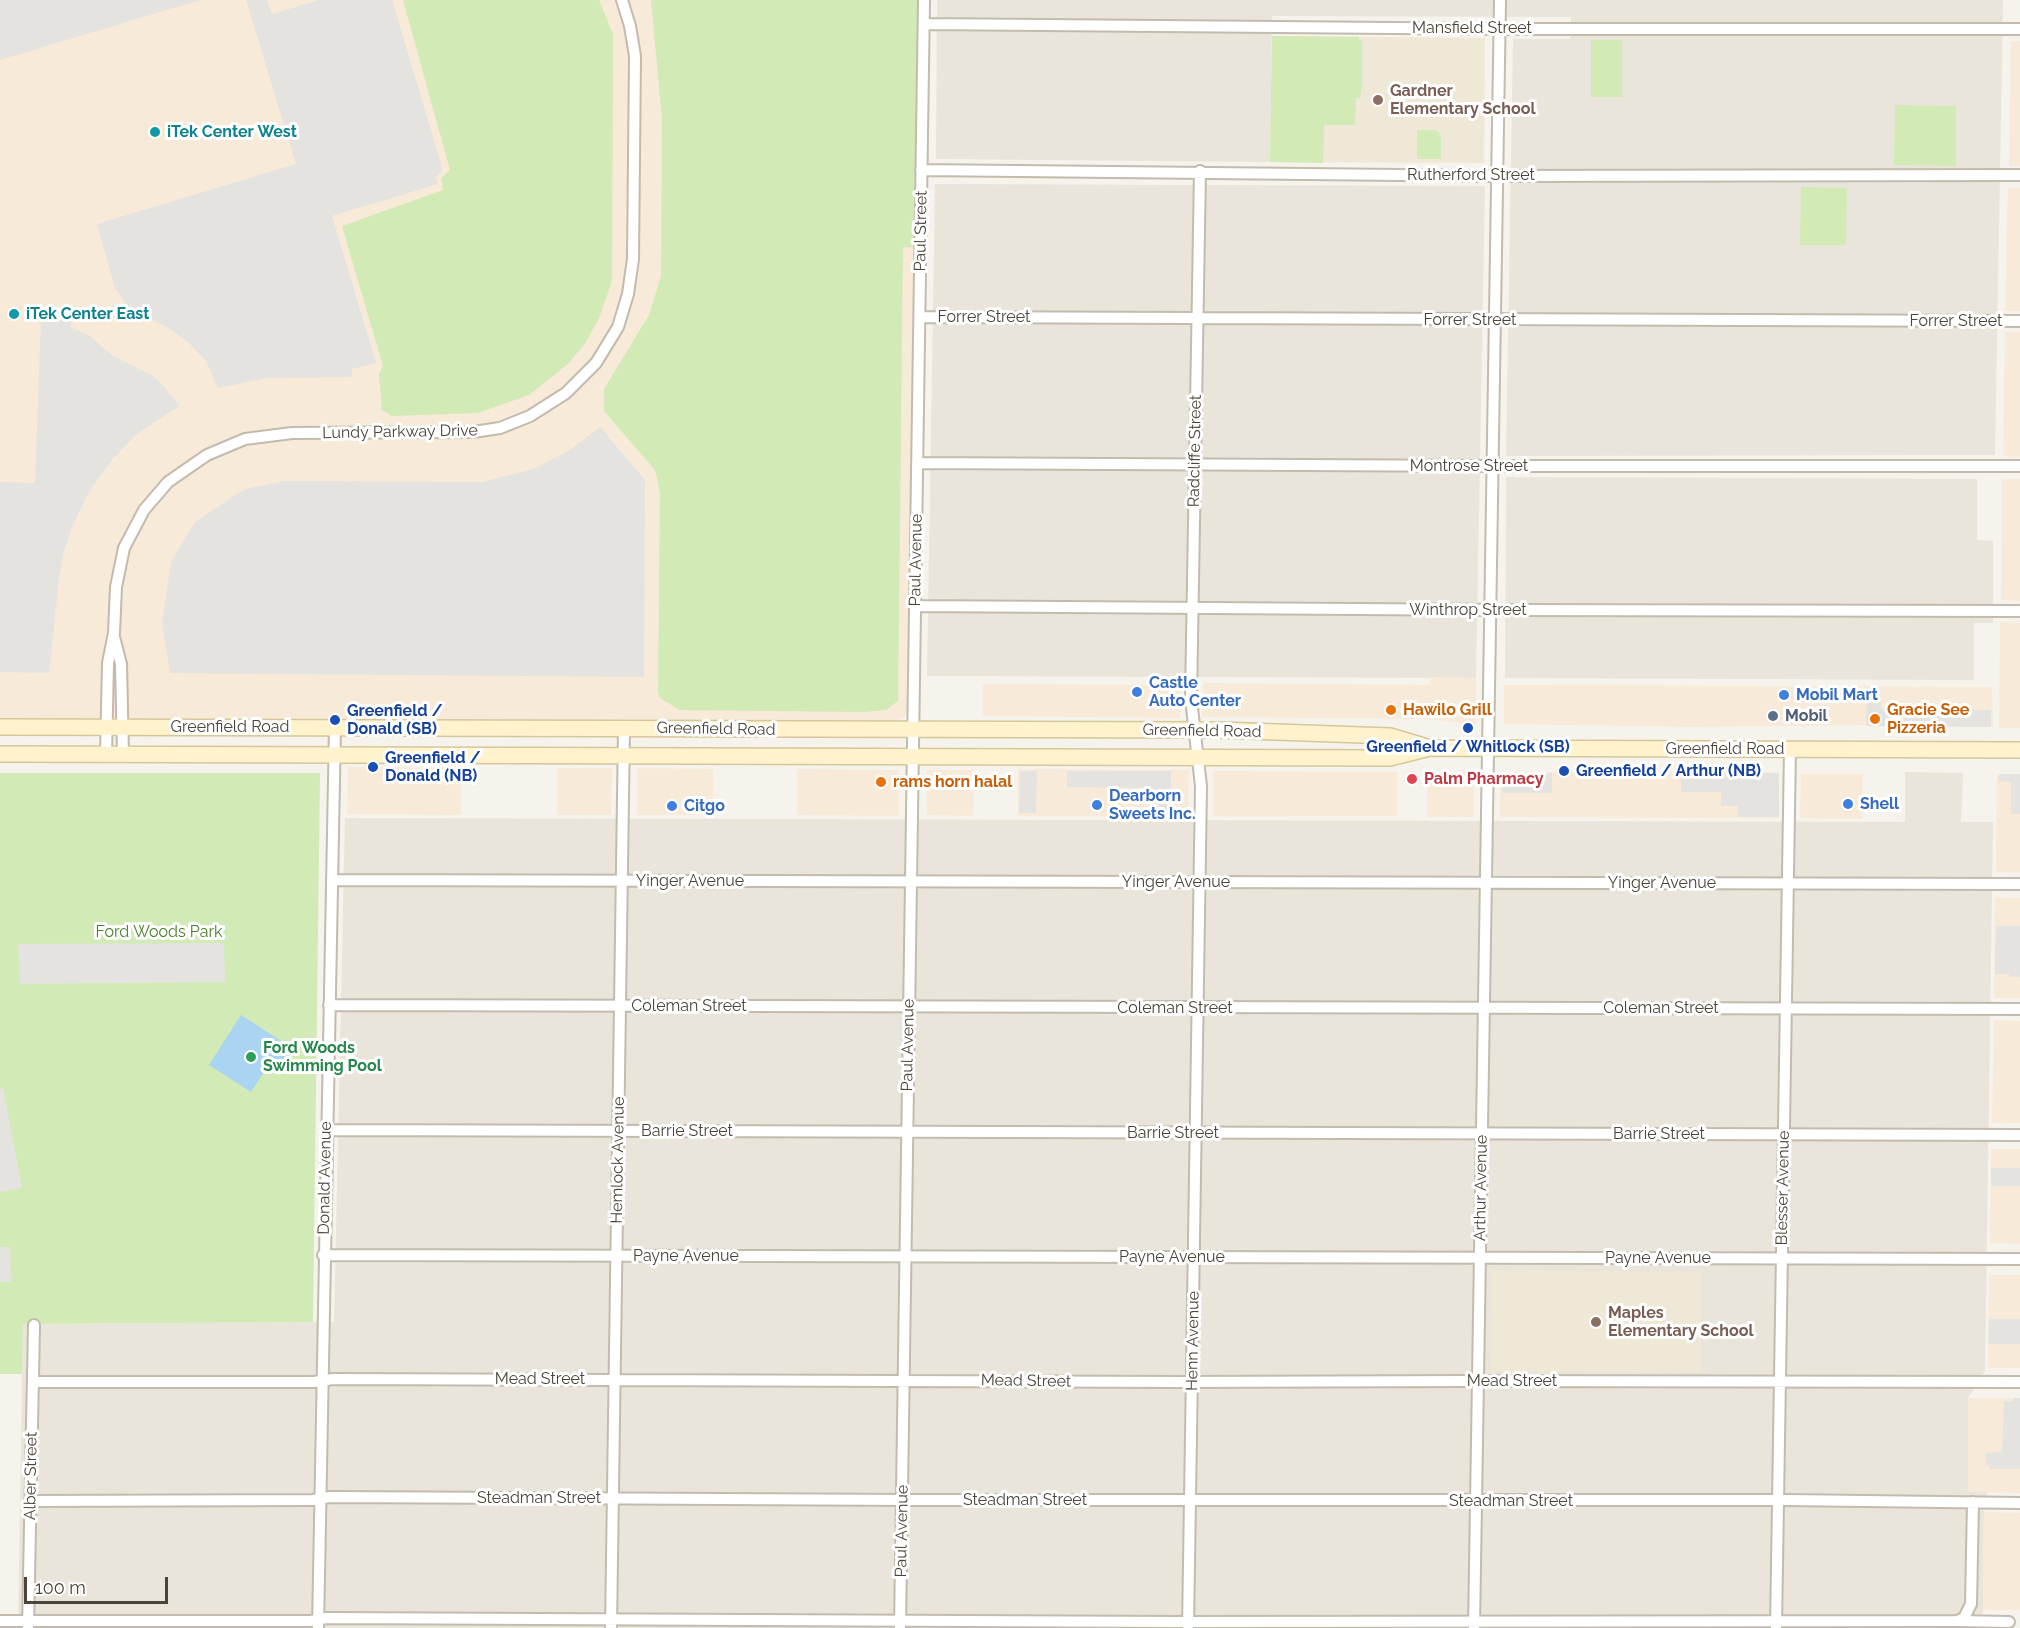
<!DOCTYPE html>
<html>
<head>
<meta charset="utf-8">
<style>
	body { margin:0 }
	#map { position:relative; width:2020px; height:1628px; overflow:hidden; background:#f6f3ec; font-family:Raleway,sans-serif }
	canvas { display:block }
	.scale { position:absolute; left:24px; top:1577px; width:144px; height:27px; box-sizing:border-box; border:3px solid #4b4439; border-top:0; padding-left:8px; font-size:18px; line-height:21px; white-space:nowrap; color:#4b4439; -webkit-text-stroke:4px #fff; paint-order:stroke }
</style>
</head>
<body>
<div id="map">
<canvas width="2020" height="1628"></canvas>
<div class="scale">100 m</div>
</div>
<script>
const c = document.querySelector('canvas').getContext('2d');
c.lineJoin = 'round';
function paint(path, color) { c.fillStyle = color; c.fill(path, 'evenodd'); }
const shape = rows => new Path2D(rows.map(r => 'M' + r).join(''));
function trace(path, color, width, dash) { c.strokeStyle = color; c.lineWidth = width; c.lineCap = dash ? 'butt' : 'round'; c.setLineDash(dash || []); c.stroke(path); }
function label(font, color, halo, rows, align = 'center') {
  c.font = font + ' Raleway,sans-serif'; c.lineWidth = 6; c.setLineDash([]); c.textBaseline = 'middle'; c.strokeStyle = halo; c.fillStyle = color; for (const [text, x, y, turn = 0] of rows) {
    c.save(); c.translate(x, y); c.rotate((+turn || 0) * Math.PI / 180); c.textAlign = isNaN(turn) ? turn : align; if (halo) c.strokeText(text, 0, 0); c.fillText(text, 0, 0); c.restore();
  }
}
const residential = shape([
	[937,0,2003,0,1995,455,1506,456,1513,39,1570,39,1571,17,1272,16,1270,162,936,159],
	[935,184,1485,186,1476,678,927,676],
	[1506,477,1977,479,1977,540,1993,541,1993,623,1974,623,1974,680,1505,678],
	[1905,772,1963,773,1961,822,1993,822,1985,1371,1968,1398,1987,1492,1984,1512,1983,1610,1980,1628,18,1628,23,1324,334,1322,345,818,1905,822]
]);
const commercial = shape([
	[0,0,920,0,909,695,906,713,903,718,896,722,0,720],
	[2011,41,2020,41,2020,166,2009,166],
	[2008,188,2020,188,2020,311,2005,311],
	[2005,332,2020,332,2020,457,2003,456],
	[2002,479,2020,479,2020,601,2001,600],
	[2000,622,2020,623,2020,728,1999,728],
	[1431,677,1476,678,1476,725,1431,719,1202,717,1203,683,1430,685],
	[983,684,1181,685,1180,718,983,716],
	[1504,685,1992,687,1993,727,1865,725,1691,727,1504,724],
	[348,767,461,768,461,815,347,814],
	[557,768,612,768,611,815,557,815],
	[637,768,713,769,713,815,637,815],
	[797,769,899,770,899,816,797,815],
	[1018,769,1189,770,1188,817,1018,816],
	[927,770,974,770,973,816,927,815],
	[1213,771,1397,772,1397,816,1213,816],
	[1427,772,1474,772,1474,817,1427,817],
	[1501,772,1779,773,1779,818,1500,817],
	[1801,774,1863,774,1862,819,1800,818],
	[1997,775,2020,775,2020,872,1996,872],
	[1995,898,2020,898,2020,998,1994,998],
	[1994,1020,2020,1021,2020,1123,1992,1123],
	[1991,1149,2020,1149,2020,1244,1990,1243],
	[1989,1275,2020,1275,2020,1368,1988,1368],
	[1968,1398,2020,1398,2020,1493,1968,1492],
	[1984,1512,2020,1513,2020,1610,1983,1610]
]);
const education = shape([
	[1272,36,1485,38,1484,163,1270,162],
	[1492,1271,1701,1272,1701,1372,1491,1371]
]);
const green = shape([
	[403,0,599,0,613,34,612,281,599,318,586,342,568,364,529,395,478,413,392,416,382,410,379,374,383,366,342,226,443,190,441,178,450,170],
	[651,0,920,0,916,247,903,247,898,701,886,710,865,712,680,710,660,698,658,691,660,494,658,482,655,470,604,411,604,389,649,315,661,276,662,119],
	[1272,36,1359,37,1359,40,1362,40,1362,84,1360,98,1356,98,1355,125,1324,125,1323,163,1270,162],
	[1591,40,1622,40,1622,97,1591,97],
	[1895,105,1956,106,1956,166,1894,165],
	[1417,130,1436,130,1441,135,1441,159,1417,159],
	[1801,187,1847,188,1846,245,1800,245],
	[0,773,320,773,313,1322,23,1324,22,1374,0,1374]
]);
const parking = shape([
	[0,0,200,0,0,60],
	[246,0,267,0,272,14,319,0,392,0,442,167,442,171,436,177,438,184,332,216,376,363,352,369,352,377,268,378,218,388,206,361,189,343,170,329,133,310,126,304,115,288,97,224,296,164],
	[41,318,71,319,71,327,90,336,113,356,153,376,162,384,179,406,137,434,111,461,89,492,72,527,64,551,59,579,49,673,0,672,0,482,35,483],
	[600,427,645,480,644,677,170,673,162,623,171,562,195,522,245,489,285,481,483,482,536,468,570,450],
	[1867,688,1880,688,1881,709,1991,710,1991,727,1866,726],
	[1020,771,1037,771,1036,813,1019,813],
	[1067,771,1171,771,1171,815,1154,814,1154,788,1067,787],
	[1502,773,1552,773,1552,793,1502,793],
	[1681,773,1779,773,1779,817,1738,817,1738,806,1721,806,1721,792,1681,792],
	[1999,774,2020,774,2020,814,2011,814,2011,782,1999,781],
	[1996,926,2020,926,2020,977,2009,977,2009,974,1995,974],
	[224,943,225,982,20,984,18,944],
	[3,1088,22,1188,0,1192,0,1089],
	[1991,1168,2020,1168,2020,1186,1991,1186],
	[0,1247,10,1247,11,1282,0,1282,0,1291],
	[1989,1319,2020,1319,2020,1344,1988,1344],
	[2014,1398,2020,1398,2020,1469,1990,1469,1989,1465,1986,1465,1986,1453,2002,1452,2004,1401,2013,1401]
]);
const water = shape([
	[241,1015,292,1048,277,1073,267,1067,251,1092,209,1065]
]);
const street = shape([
	[924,24,1512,29,2020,29],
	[921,170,1497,176,2020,175],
	[920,317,2020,321],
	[917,463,1492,466,2020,466],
	[915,606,1502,610,2020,611],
	[114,637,121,664,123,755],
	[106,755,108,663,114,633,116,587,124,548,144,510,168,482,207,455,245,439,292,433,473,432,500,428,530,416,566,393,596,363,618,327,628,294,633,259,635,56,630,26,622,0],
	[332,880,2020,884],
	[329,1005,2020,1009],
	[327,1130,2020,1135],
	[323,1255,2020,1259],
	[33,1382,314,1382,333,1379,1181,1382,1468,1381,2020,1382],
	[31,1501,313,1500,330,1497,915,1500,1787,1500,2020,1503],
	[0,1621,311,1621,326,1618,1178,1622,1957,1621,1964,1618,1971,1604,1973,1502],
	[1958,1621,2009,1622],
	[28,1628,34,1325],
	[318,1628,335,727],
	[611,1628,624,728],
	[900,1628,924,0],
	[1188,1628,1201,786,1191,699,1200,171],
	[1474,1628,1500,0],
	[1776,1628,1790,749]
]);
const secondary = shape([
	[0,727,1220,730,1390,736,1427,747],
	[0,754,1390,758,1430,748,2020,750]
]);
const markers = [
	[1378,100,6,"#8d6e63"],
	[155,132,6,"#0f9aa8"],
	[14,314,6,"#0f9aa8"],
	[1137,692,6,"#3f7fe0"],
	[1784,695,6,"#3f7fe0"],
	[1391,710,6,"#e8710a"],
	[1773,716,6,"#5c6f8a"],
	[1875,719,6,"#e8710a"],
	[335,720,6,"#1a4fb4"],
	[1468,728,6,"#1a4fb4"],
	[373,767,6,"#1a4fb4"],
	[1564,771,6,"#1a4fb4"],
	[1412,779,6,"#e0444e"],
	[881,782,6,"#e8710a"],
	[1848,804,6,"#3f7fe0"],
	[1097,805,6,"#3f7fe0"],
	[672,806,6,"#3f7fe0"],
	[251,1057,6,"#2e9e5b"],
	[1596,1322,6,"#8d6e63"]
];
const streetNames = [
	["Mansfield Street",1472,28],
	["Rutherford Street",1471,175],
	["Paul Street",921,231,-89],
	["Forrer Street",984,317],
	["Forrer Street",1470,320],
	["Forrer Street",1956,321],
	["Lundy Parkway Drive",400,432,-1],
	["Radcliffe Street",1195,451,-89],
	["Montrose Street",1469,466],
	["Paul Avenue",916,560,-89],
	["Winthrop Street",1468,610],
	["Greenfield Road",230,727],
	["Greenfield Road",716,729,1],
	["Greenfield Road",1202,731,1],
	["Greenfield Road",1725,749],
	["Yinger Avenue",690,881],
	["Yinger Avenue",1176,882],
	["Yinger Avenue",1662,883],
	["Coleman Street",689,1006],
	["Coleman Street",1175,1008],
	["Coleman Street",1661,1008],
	["Paul Avenue",908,1045,-89],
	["Barrie Street",687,1131],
	["Barrie Street",1173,1133],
	["Barrie Street",1659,1134],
	["Hemlock Avenue",618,1160,-89],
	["Donald Avenue",325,1178,-89],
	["Arthur Avenue",1481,1188,-89],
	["Blesser Avenue",1783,1188,-89],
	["Payne Avenue",686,1256],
	["Payne Avenue",1172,1257],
	["Payne Avenue",1658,1258],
	["Henn Avenue",1193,1341,-89],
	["Mead Street",540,1379],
	["Mead Street",1026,1381,1],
	["Mead Street",1512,1381],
	["Alber Street",31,1476,-89],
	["Steadman Street",539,1498],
	["Steadman Street",1025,1500],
	["Steadman Street",1511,1501],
	["Paul Avenue",902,1531,-89]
];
const educationNames = [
	["Gardner",1390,91],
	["Elementary School",1390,109],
	["Maples",1608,1313],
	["Elementary School",1608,1331]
];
const cultureNames = [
	["iTek Center West",167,132],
	["iTek Center East",26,314]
];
const shopNames = [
	["Castle",1149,683],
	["Auto Center",1149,701],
	["Mobil Mart",1796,695],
	["Dearborn",1109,796],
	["Sweets Inc.",1109,814],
	["Shell",1860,804],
	["Citgo",684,806]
];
const foodNames = [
	["Hawilo Grill",1403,710],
	["Gracie See",1887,710],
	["Pizzeria",1887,728],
	["rams horn halal",893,782]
];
const transitNames = [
	["Greenfield /",347,711],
	["Donald (SB)",347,729],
	["Greenfield / Whitlock (SB)",1468,747,"center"],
	["Greenfield /",385,758],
	["Donald (NB)",385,776],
	["Greenfield / Arthur (NB)",1576,771]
];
const serviceNames = [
	["Mobil",1785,716]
];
const healthNames = [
	["Palm Pharmacy",1424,779]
];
const parkNames = [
	["Ford Woods Park",159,932]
];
const leisureNames = [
	["Ford Woods",263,1048],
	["Swimming Pool",263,1066]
];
paint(residential, '#eae5da');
paint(commercial, '#f7ead8');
paint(education, '#efe8d6');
paint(green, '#d2eab5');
paint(parking, '#e5e3e0');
paint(water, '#a9d4f2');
trace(street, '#c2bbae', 14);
trace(secondary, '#d6c79b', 18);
trace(street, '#fff', 10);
trace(secondary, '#fff3cd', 15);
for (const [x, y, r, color] of markers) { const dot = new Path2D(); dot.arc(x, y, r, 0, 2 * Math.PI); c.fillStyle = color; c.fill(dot); trace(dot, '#fff', 2); }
label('16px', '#4b4439', '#fff', streetNames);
label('bold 16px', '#785e54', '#fff', educationNames, 'left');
label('bold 16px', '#0d838f', '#fff', cultureNames, 'left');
label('bold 16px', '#366cbe', '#fff', shopNames, 'left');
label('bold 16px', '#c56008', '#fff', foodNames, 'left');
label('bold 16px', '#164399', '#fff', transitNames, 'left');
label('bold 16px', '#4e5e75', '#fff', serviceNames, 'left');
label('bold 16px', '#be3a42', '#fff', healthNames, 'left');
label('16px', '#4a7f2a', '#fff', parkNames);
label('bold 16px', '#27864d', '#fff', leisureNames, 'left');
</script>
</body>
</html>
